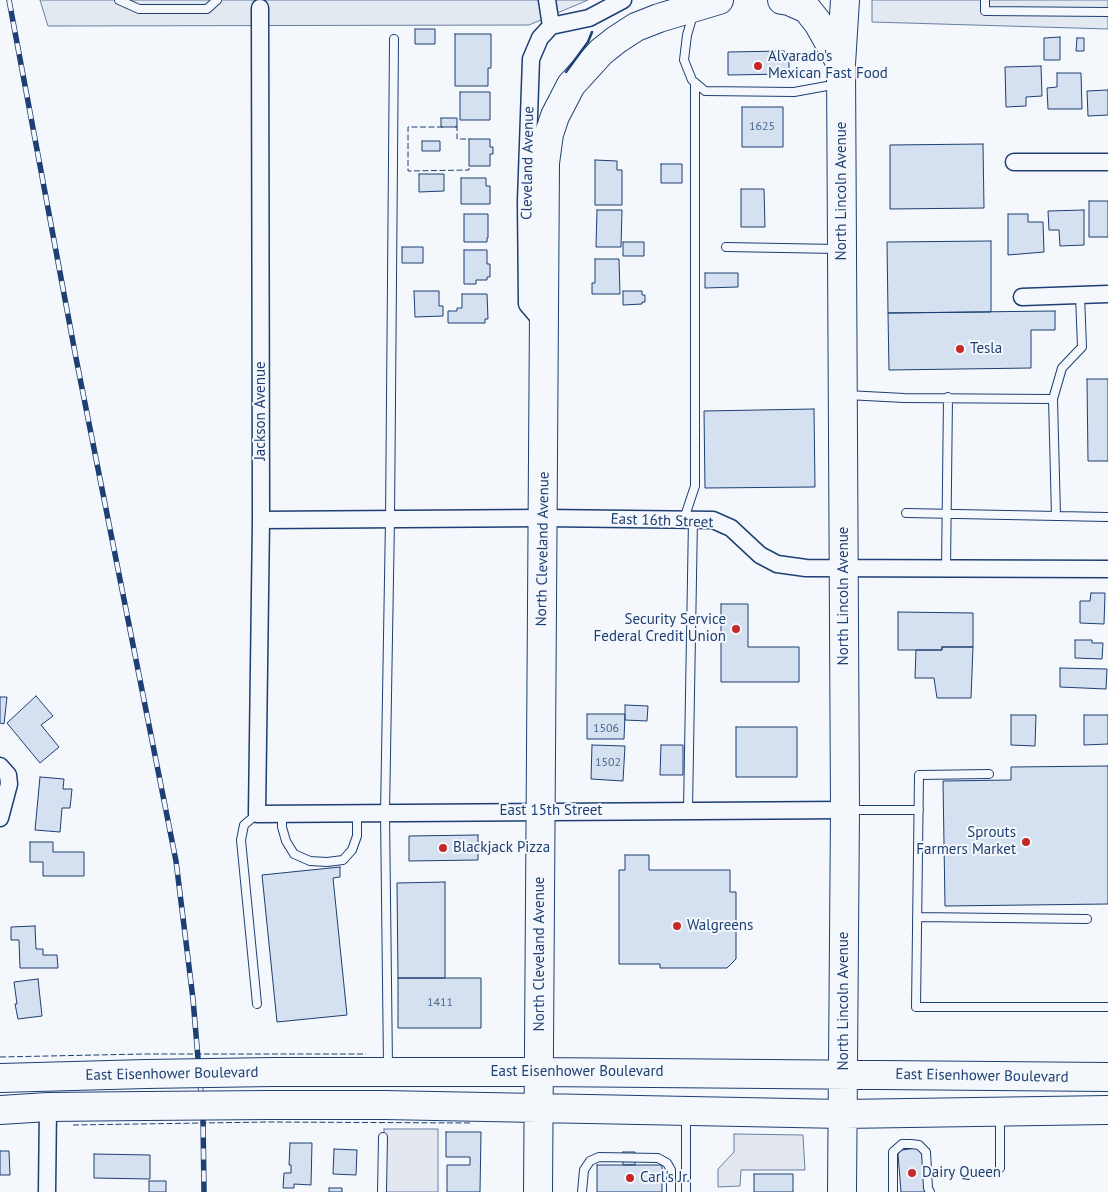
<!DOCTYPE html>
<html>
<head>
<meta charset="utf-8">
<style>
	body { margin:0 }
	canvas { display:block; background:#f4f7fb }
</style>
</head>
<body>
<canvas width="1108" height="1192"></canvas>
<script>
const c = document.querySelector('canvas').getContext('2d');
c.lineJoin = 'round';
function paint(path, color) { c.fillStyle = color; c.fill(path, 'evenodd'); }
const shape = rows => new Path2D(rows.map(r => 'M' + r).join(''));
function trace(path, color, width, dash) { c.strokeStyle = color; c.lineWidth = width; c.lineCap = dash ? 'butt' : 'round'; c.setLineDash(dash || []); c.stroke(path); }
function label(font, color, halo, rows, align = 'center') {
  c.font = font + ' "PT Sans",sans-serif'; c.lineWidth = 4; c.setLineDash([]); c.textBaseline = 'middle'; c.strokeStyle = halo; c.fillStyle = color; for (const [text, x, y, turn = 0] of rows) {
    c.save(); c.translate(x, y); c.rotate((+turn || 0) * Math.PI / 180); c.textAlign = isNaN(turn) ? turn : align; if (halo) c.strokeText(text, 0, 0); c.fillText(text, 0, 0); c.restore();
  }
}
const green = shape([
	[40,0,588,0,529,25,48,26,40,0],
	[872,0,1108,0,1108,29,872,22,872,0]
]);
const parking = shape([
	[384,1129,438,1129,438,1192,385,1192,384,1129],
	[734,1134,803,1135,805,1170,741,1170,740,1186,718,1187,718,1169,734,1152,734,1134]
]);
const building = shape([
	[415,29,435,29,435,44,415,44,415,29],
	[455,34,491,34,491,68,488,68,488,86,455,86,455,34],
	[1060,37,1060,60,1044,60,1044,38,1060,37],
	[1077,38,1084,38,1084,51,1076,51,1077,38],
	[784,51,789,59,789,74,728,75,728,52,784,51],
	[1041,66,1042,96,1026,97,1026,106,1006,107,1005,67,1041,66],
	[1057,73,1081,73,1082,109,1048,109,1047,88,1057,87,1057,73],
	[1108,90,1108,115,1088,116,1087,91,1108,90],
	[460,92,490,92,490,120,460,120,460,92],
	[742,107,783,107,783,147,742,147,742,107],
	[441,118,457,118,457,127,441,127,441,118],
	[469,139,490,139,490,147,493,147,493,154,490,154,490,166,469,166,469,139],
	[422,141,440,141,440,151,422,151,422,141],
	[983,144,984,208,890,209,890,145,983,144],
	[595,160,617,161,617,170,622,170,622,205,595,205,595,160],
	[661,164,682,164,682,183,661,183,661,164],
	[419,174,444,174,444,191,419,192,419,174],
	[461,178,486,178,486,186,490,186,490,204,461,204,461,178],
	[741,189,764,189,765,227,741,227,741,189],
	[1089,201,1108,201,1108,237,1089,237,1089,201],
	[597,210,622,210,621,247,596,247,597,210],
	[1084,210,1084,245,1060,246,1059,230,1049,230,1048,211,1084,210],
	[464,214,488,214,488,238,487,238,487,242,464,242,464,214],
	[1008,214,1028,214,1028,222,1043,222,1044,252,1008,255,1008,214],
	[991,241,991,312,888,313,887,242,991,241],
	[623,242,644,242,644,256,623,256,623,242],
	[402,247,423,247,423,263,402,263,402,247],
	[464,250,487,250,487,264,490,264,490,277,487,277,487,280,476,280,476,284,464,284,464,250],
	[595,259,619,259,620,294,592,294,592,283,595,283,595,259],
	[705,273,738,273,738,287,705,288,705,273],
	[414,291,439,291,439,306,443,306,443,316,415,317,414,291],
	[623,291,642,291,642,295,645,295,645,302,642,302,642,304,623,305,623,291],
	[462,294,487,294,488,319,485,319,485,323,448,323,448,311,457,311,457,308,462,308,462,294],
	[1055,311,1055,330,1031,330,1031,368,889,370,888,313,1055,311],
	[1087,379,1108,379,1108,461,1088,461,1087,379],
	[814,409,815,487,705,488,704,411,814,409],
	[1091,593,1105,593,1104,624,1080,623,1080,601,1090,601,1091,593],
	[721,604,748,604,748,647,799,647,799,682,721,682,721,604],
	[898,612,973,613,973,647,942,647,942,650,898,650,898,612],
	[1075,640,1092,640,1092,643,1103,643,1102,659,1075,658,1075,640],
	[942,647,973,647,971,698,937,698,934,678,915,678,916,650,942,650,942,647],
	[1060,668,1107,669,1106,689,1060,687,1060,668],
	[36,696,53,716,41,725,59,747,40,763,7,723,36,696],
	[0,697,7,697,4,724,0,723,0,697],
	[625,705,648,706,647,721,625,720,625,705],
	[587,714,625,714,624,739,587,739,587,714],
	[1011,715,1036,715,1035,746,1011,745,1011,715],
	[1084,715,1108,715,1108,744,1084,745,1084,715],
	[736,727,797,727,797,777,736,777,736,727],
	[592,745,625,746,623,781,591,779,592,745],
	[661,745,683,745,683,775,660,775,661,745],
	[1108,766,1108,904,945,906,943,781,1011,780,1011,767,1108,766],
	[40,777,64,779,63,789,72,789,70,808,62,808,60,832,35,830,40,777],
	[478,835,478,860,409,861,409,836,478,835],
	[30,842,53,842,53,852,84,852,84,876,43,876,43,862,30,862,30,842],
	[625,855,649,855,649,870,730,870,730,892,736,892,736,959,727,968,660,968,660,964,619,964,619,870,625,870,625,855],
	[340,867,340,877,333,878,347,1015,277,1022,262,875,340,867],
	[445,882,445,978,398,978,397,883,445,882],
	[35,926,36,949,43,949,43,955,57,955,58,968,20,968,19,940,11,940,11,927,35,926],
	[398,978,481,978,481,1028,398,1028,398,978],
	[38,979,42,1016,18,1019,15,1004,17,1004,14,982,38,979],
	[446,1132,481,1132,480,1192,447,1192,447,1165,470,1165,470,1157,446,1157,446,1132],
	[290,1143,312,1143,311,1185,294,1184,294,1188,283,1188,284,1173,291,1173,291,1165,289,1165,290,1143],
	[917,1148,922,1153,925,1192,901,1192,898,1154,902,1150,917,1148],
	[334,1149,357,1150,356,1175,333,1174,334,1149],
	[0,1151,9,1151,10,1175,0,1175,0,1151],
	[623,1152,635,1152,635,1165,623,1165,623,1152],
	[94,1154,150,1155,150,1179,94,1178,94,1154],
	[597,1165,662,1165,662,1192,597,1192,597,1165],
	[754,1174,793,1174,793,1192,754,1192,754,1174],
	[149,1181,166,1181,166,1192,149,1192,149,1181],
	[329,1188,342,1188,342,1192,329,1192,329,1188]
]);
const lane = shape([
	[119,0,139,9,207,9,217,0],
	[985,0,985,11,1108,12],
	[693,15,687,35,684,60,692,80,705,91,794,92,838,84],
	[726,247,838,249],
	[847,395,904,398,1053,399],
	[906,513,1108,517],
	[1056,516,1053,399,1062,368,1082,347,1080,295],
	[684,519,695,486,695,83],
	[946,568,948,397],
	[989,774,919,775,916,1007,1108,1007],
	[688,810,693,519],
	[851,810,919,810],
	[257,814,244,825,241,840,257,1004],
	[282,814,282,827,286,841,294,854,310,861,327,862,343,860,352,850,357,836,357,814],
	[917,917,1087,919],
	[388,1067,385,813,390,519,394,39],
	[1000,1116,1000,1168],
	[382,1192,383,1137],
	[582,1192,584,1170,590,1161,599,1157,658,1158,667,1163,671,1170,671,1192],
	[686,1192,686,1115],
	[893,1192,893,1152,902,1144,911,1144,919,1145,926,1152,928,1188,930,1192]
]);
const street = shape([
	[547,0,551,26],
	[260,8,261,520,257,814,845,810],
	[551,26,589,18,623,0],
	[1014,162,1108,162],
	[1022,297,1108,294],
	[544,324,527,304,526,201,531,59,540,38,551,26],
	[261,520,544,518,713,520,731,528,760,555,777,564,806,568,1108,569],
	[0,766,8,775,9,784,0,818],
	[47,1192,48,1107]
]);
const highway = shape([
	[782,0,789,1,807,9,818,23,841,64],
	[273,1072,539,1072,1108,1077],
	[0,1078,146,1074],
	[269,1105,384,1105,843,1114,1108,1110],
	[0,1110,48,1107,144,1106],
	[538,1192,545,163,549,134,555,116,571,85,601,52,616,40,636,27,659,18,719,0],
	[842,1192,845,810,841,64,845,0]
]);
const rail = shape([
	[9,0,76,358,176,861,193,999,203,1117,204,1192]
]);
const highwayBridge = shape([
	[146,1074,273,1072],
	[144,1106,269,1105]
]);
const fence = shape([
	[443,127,408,127,408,171,469,170,469,166],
	[455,127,457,127,457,139,469,139],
	[0,1057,144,1054,366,1054],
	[73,1125,269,1122,472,1123]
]);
const wall = shape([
	[566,72,588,42,592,32]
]);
const markers = [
	[758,66,5,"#c62828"],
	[960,349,5,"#c62828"],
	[736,629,5,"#c62828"],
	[1026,842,5,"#c62828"],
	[443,848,5,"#c62828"],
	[677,926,5,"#c62828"],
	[912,1173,5,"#c62828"],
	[630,1178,5,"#c62828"]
];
const numberNames = [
	["1625",762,127],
	["1506",606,729],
	["1502",608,763],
	["1411",440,1003]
];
const poiNames = [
	["Alvarado's",768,57],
	["Mexican Fast Food",768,74],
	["Tesla",970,349],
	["Security Service",726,620,"right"],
	["Federal Credit Union",726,637,"right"],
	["Sprouts",1016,833,"right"],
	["Farmers Market",1016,850,"right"],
	["Blackjack Pizza",453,848],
	["Walgreens",687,926],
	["Dairy Queen",922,1173],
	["Carl's Jr.",640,1178]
];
const streetNames = [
	["Cleveland Avenue",528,163,-89],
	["North Lincoln Avenue",842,191,-90],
	["Jackson Avenue",261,411,-90],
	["East 16th Street",662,521,2],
	["North Cleveland Avenue",543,549,-89],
	["North Lincoln Avenue",844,596,-90],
	["East 15th Street",551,811],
	["North Cleveland Avenue",540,954,-90],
	["North Lincoln Avenue",844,1001,-90],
	["East Eisenhower Boulevard",577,1072],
	["East Eisenhower Boulevard",172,1074,-1],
	["East Eisenhower Boulevard",982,1076,1]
];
paint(green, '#e3e9f0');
trace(green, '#687fa3', 1);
paint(parking, '#e3e8f0');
trace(parking, '#687fa3', 1);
paint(building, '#d5e0f0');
trace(building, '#1d3f73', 1);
trace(lane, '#1d3f73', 10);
trace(street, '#1d3f73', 19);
trace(highway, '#1d3f73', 30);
trace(lane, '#f4f7fb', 8);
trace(street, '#f4f7fb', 16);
trace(highway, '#f4f7fb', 28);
trace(rail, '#1d3f73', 5.5);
trace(rail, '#f4f7fb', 4, [11]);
trace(highwayBridge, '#1d3f73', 30, []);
trace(highwayBridge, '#f4f7fb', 28);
trace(fence, '#1d3f73', 1, [6, 2.5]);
trace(wall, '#1d3f73', 2.5);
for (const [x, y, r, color] of markers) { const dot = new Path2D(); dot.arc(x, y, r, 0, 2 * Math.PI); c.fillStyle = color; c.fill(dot); trace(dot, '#f4f7fb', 2); }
label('12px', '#4b6792', null, numberNames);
label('15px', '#1d3f73', '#f4f7fb', poiNames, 'left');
label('15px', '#1d3f73', '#f4f7fb', streetNames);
</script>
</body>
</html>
